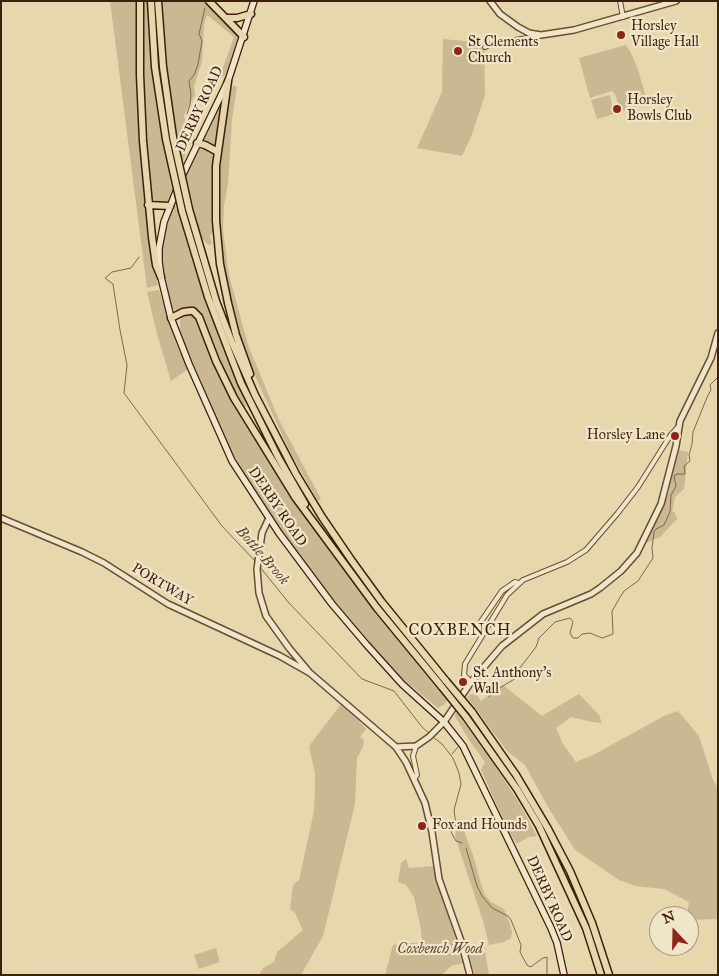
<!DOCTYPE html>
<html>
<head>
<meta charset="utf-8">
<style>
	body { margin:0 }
	#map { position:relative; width:719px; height:976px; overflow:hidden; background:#e6d7ac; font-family:"IM FELL Great Primer",serif }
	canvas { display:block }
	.frame { position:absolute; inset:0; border:2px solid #3e1e0d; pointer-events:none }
	.north { position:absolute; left:649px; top:906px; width:50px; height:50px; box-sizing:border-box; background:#efe5c9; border:1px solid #a8957e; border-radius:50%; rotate:339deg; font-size:14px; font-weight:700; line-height:20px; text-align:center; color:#3e1e0d }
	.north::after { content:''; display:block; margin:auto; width:18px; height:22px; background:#8f2418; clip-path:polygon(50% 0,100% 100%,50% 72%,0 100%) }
</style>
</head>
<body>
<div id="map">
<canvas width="719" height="976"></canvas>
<div class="frame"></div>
<div class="north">N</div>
</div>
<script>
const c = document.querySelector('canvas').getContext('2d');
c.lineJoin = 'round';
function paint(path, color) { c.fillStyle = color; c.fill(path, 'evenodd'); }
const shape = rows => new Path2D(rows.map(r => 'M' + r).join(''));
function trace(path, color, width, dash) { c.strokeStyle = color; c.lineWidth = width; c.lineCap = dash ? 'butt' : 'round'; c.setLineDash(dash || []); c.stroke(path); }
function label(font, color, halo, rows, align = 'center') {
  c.font = font + ' "IM FELL Great Primer",serif'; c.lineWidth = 4.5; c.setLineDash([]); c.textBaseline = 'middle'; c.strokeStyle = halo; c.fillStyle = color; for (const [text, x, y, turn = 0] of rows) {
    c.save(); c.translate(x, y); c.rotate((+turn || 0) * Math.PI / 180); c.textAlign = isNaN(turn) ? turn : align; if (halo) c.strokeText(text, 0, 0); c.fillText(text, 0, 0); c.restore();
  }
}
const green = shape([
	[110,1,137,1,138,108,143,188,149,241,158,285,147,288],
	[143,1,148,1,151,66,158,115,172,189,167,203,158,203,150,197,143,108],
	[162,1,206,1,238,35,238,38,225,77,220,76,234,37,207,15,204,24,202,62,194,86,195,95,184,115,190,143,183,161,176,132,170,99],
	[443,39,484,43,485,95,471,137,462,156,417,148,442,92],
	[626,45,630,51,637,67,645,93,644,99,638,106,621,112,615,94,612,91,590,98,579,58],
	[233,85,237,87,232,119,228,184,224,206,223,230,229,275,248,345,279,420,321,499,318,501,291,454,255,376,240,335,225,274,219,221,219,176,226,108],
	[610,95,614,114,597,119,591,100],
	[224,98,216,148,204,142,204,140],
	[205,148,214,153,216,156,214,231,210,236,212,244,208,245,201,237,186,176,199,150],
	[175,204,197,277,242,392,246,405,245,407,241,403,224,369,204,319,194,309,188,308,178,311,172,309,164,271,162,251,165,233],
	[159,290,177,346,188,369,171,381,157,334,147,292],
	[184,315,191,315,197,318,215,367,235,408,307,520,335,559,434,682,447,700,445,704,438,708,404,680,372,645,345,614,299,556,254,490,230,449,180,332,180,320],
	[678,450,688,452,684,489,675,497,672,511,675,513,677,519,660,537,646,543,669,492],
	[503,685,542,716,579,694,599,715,602,723,592,722,571,717,556,728,563,744,576,762,595,754,664,716,678,711,699,736,713,780,718,788,718,919,689,920,689,916,687,916,689,902,664,889,636,886,619,880,575,850,548,807,525,765,507,751,467,697,471,694,477,695,481,701],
	[342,703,366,729,360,737,364,740,363,747,357,758,355,804,323,936,301,975,259,975,263,968,274,962,277,952,303,930,295,913,290,909,293,885,299,880,314,811,315,794,315,774,309,746],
	[456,712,491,760,518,801,537,836,528,837,517,844,509,832,481,770,485,762,469,740,455,716],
	[459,818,473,855,484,894,491,902,504,909,509,922,512,932,511,938,504,942,489,945,483,921,455,836],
	[406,859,409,868,434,866,436,878,463,963,451,966,442,975,385,975,393,945,403,943,422,943,421,930,414,897,406,885,398,882,401,863],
	[484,945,489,975,475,975,467,948],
	[216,948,220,962,199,969,194,955]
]);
const stream = shape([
	[187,114,190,105,191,94,189,81,194,75,198,64,202,41,199,34,205,8],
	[139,257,131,268,112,272,105,278,113,284,120,330,127,365,124,393,222,526,255,561],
	[259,566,289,603,362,679,394,691,422,727,430,734],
	[489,697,496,690,518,677,520,674,519,669,536,647,539,638,555,622,570,618,573,622,570,633,573,638,578,638,582,634,590,633,602,638,613,634,612,611,619,599,624,591,638,581,653,558,652,548,654,532,656,529,664,525,670,512,671,495,676,486,674,476,677,474,685,474,684,466,690,461,689,455,692,444,693,432,708,395,711,390,710,385,718,377],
	[433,737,442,744,453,758,459,773,461,784,454,810,456,825,451,832,456,841,462,843],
	[452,754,458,747],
	[466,848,477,886,482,896,492,908,508,916,511,920,521,945,520,952,527,965,530,967,532,966,543,958,547,957,547,975]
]);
const minor = shape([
	[620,1,623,17],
	[485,47,492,44,539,36],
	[480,623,502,591,515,582,518,583],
	[471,682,464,675,465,664,507,595,523,580,567,562,586,550,617,514,638,487,670,436,678,427],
	[415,778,417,775,413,756,416,746]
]);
const tertiary = shape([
	[490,1,500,14,518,27,529,33,541,35,574,30,676,1],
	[1,518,82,552,104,563,168,604,280,656,310,673],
	[269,518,262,533,257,569,259,593,266,616,289,648,310,673,396,747,406,762,425,803,432,832,439,879,461,941,470,975],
	[396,747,416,746,429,737,444,722,471,682,502,646,543,614,591,594,600,588,621,571,637,553,661,504,676,446,680,421,711,358,718,333]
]);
const secondary = shape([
	[254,1,228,81,183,174,164,222,159,248,159,262,161,277,171,318,189,364,232,461,279,533,332,604,366,644,402,684,444,722,463,746,551,928,557,943,564,975]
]);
const trunk = shape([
	[140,1,140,75,143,141,152,237,156,265,161,277],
	[151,1,155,67,166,139],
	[158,1,163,67,173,137],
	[209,1,244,37],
	[226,18,237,18,251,14],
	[228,81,216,166,216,221,220,264,228,303,236,335,250,374],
	[197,143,205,145,218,152],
	[148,205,170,206],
	[189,209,216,301,231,340,255,395,296,474,322,517,352,561,381,601,446,681],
	[182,211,208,297,241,383,278,457,305,504],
	[171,318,183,312,190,311,193,311,199,317,216,361,234,398,295,497,377,608,442,687],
	[472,712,516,775,547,827,570,871,592,923,609,975],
	[466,717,517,789,539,826,586,928,601,975]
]);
const trunkBridge = shape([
	[173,137,189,209],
	[166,139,182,211],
	[446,681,472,712],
	[442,687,466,717]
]);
const markers = [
	[621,35,5,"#8f2418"],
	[458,51,5,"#8f2418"],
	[617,109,5,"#8f2418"],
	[675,436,5,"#8f2418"],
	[463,682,5,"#8f2418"],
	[422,826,5,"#8f2418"]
];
const poiNames = [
	["Horsley",631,27],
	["Village Hall",631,43],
	["St Clements",468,43],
	["Church",468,59],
	["Horsley",627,101],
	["Bowls Club",627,117],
	["Horsley Lane",665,436,"right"],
	["St. Anthony's",473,674],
	["Wall",473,690],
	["Fox and Hounds",432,826]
];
const streetNames = [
	["DERBY ROAD",200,109,-65],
	["DERBY ROAD",277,507,56],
	["PORTWAY",162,585,31],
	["DERBY ROAD",549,899,66]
];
const parkNames = [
	["Coxbench Wood",440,950]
];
const waterNames = [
	["Bottle Brook",262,556,49]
];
const quarterNames = [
	["COXBENCH",460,631]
];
paint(green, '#c9b891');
trace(stream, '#81674c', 1);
trace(minor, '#684c35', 6);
trace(tertiary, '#684c35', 8);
trace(secondary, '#3e1e0d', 8);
trace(trunk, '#3e1e0d', 9);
trace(minor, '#efe5c9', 4);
trace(tertiary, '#efe5c9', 5);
trace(secondary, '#efe5c9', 5.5);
trace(trunk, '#e6d7ac', 6);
trace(trunkBridge, '#3e1e0d', 9, []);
trace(trunkBridge, '#e6d7ac', 6);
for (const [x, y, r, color] of markers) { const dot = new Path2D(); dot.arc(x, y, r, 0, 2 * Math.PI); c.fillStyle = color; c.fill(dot); trace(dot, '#efe5c9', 2); }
label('14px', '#3e1e0d', '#efe5c9', poiNames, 'left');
label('14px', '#3e1e0d', '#efe5c9', streetNames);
label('italic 14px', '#61442e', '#efe5c9', parkNames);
label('italic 15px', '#654932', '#efe5c9', waterNames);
c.letterSpacing = '1px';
label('16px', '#3e1e0d', '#efe5c9', quarterNames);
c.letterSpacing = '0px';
</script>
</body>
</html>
